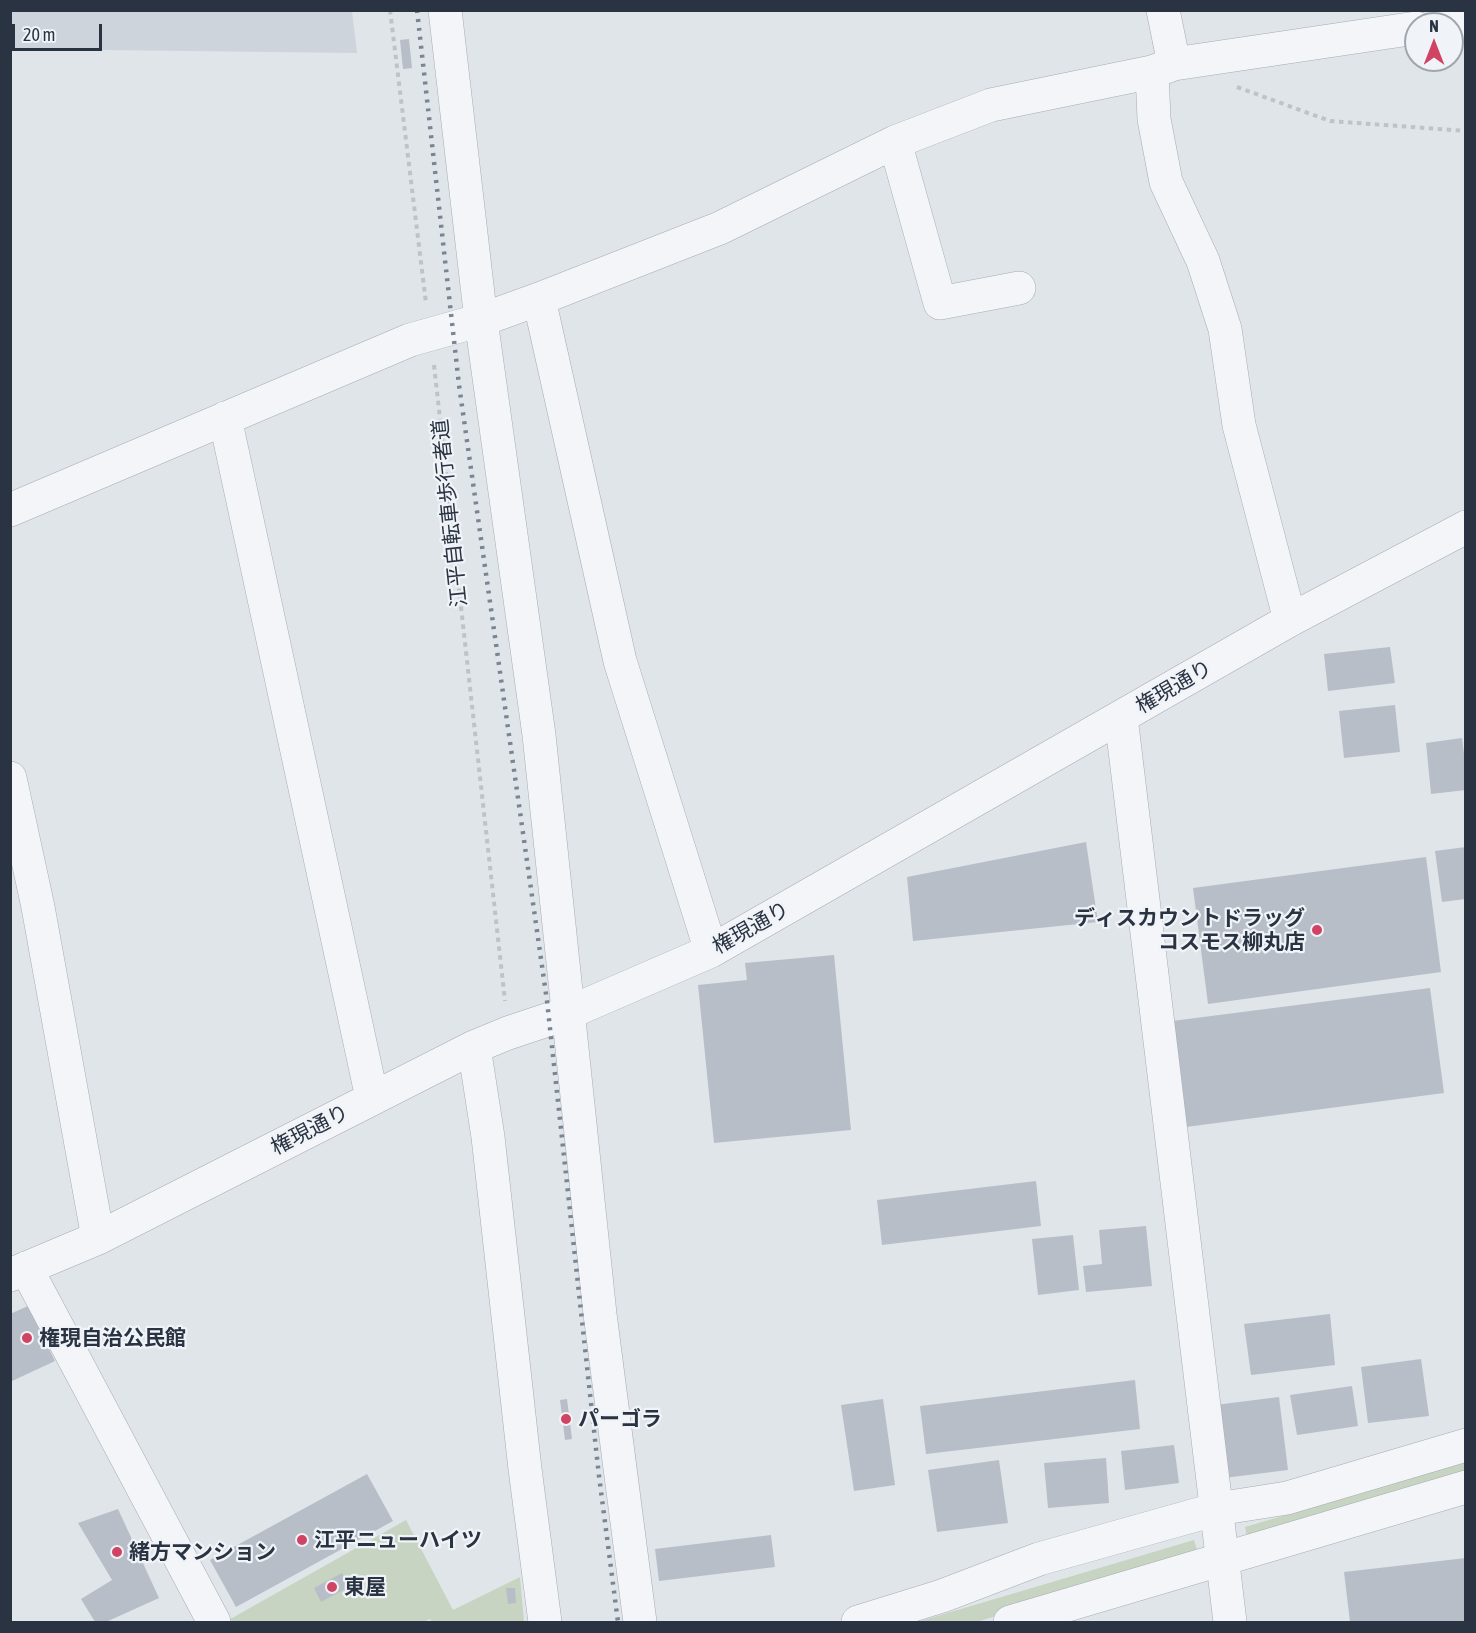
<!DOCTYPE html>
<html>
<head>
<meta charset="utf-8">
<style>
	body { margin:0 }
	#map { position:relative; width:1476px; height:1633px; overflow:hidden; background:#e0e5ea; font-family:"Asap Condensed",sans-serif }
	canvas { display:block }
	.frame { position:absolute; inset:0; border:12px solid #293342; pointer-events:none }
	.north { position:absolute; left:1404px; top:12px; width:60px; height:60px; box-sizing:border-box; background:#f0f3f7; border:2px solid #a0a6af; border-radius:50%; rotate:0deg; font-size:16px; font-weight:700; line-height:24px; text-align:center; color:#293342 }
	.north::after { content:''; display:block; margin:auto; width:21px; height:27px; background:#d14363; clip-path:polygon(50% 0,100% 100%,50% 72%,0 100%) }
	.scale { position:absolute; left:12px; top:24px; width:90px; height:27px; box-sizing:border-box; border:3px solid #293342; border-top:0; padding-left:8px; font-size:18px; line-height:21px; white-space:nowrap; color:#293342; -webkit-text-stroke:4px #f0f3f7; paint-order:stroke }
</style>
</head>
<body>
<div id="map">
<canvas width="1476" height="1633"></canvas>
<div class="frame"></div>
<div class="north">N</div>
<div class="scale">20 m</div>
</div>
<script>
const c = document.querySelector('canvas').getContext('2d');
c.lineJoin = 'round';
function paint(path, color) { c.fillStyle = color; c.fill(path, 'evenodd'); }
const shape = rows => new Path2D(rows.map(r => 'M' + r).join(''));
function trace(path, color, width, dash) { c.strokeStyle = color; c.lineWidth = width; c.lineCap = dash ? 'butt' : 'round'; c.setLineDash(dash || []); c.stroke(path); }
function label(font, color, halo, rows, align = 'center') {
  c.font = font + ' "Asap Condensed","Noto Sans JP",sans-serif'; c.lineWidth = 4.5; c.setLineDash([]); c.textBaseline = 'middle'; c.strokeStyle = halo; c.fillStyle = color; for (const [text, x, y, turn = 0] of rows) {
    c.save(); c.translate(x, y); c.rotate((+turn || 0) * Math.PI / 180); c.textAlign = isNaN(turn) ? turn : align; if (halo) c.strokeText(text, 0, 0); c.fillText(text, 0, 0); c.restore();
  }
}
const built = shape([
	[352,11,357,53,17,49,11,52,11,11]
]);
const green = shape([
	[1465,1462,1465,1477,1248,1542,1245,1527],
	[406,1520,453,1610,520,1577,524,1622,432,1622,430,1619,423,1622,225,1622],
	[1194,1540,1199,1556,976,1622,917,1622]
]);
const building = shape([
	[409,39,412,68,403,69,400,40],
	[1390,647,1395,683,1328,691,1324,654],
	[1395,705,1400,752,1344,758,1339,711],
	[1462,738,1464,754,1466,754,1466,790,1431,794,1426,743],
	[1086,842,1098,922,913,941,907,877],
	[1466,847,1466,899,1442,902,1435,851],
	[1426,857,1441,972,1208,1004,1193,888],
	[834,955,851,1130,714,1143,698,985,747,980,745,963],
	[1430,988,1444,1093,1186,1127,1172,1021],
	[1036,1181,1041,1226,882,1245,877,1200],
	[1146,1226,1152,1286,1086,1292,1083,1266,1102,1264,1099,1230],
	[1073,1235,1079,1290,1038,1295,1032,1239],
	[28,1306,55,1361,10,1382,10,1314],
	[1330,1314,1335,1365,1251,1375,1244,1324],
	[1421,1359,1429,1416,1368,1423,1361,1367],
	[1135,1380,1140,1429,926,1454,920,1406],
	[1352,1386,1358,1426,1297,1435,1290,1395],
	[1279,1397,1288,1470,1224,1478,1215,1405],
	[567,1399,572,1439,565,1440,560,1400],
	[883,1399,895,1485,854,1491,841,1405],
	[1174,1445,1179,1483,1125,1490,1121,1451],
	[1106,1458,1109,1503,1048,1508,1044,1463],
	[999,1460,1008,1523,937,1532,928,1470],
	[367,1474,393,1521,236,1607,210,1560],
	[118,1509,159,1598,106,1622,95,1622,81,1599,112,1580,78,1523],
	[771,1535,775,1567,659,1581,655,1549],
	[1466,1558,1466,1622,1350,1622,1344,1572],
	[342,1573,349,1587,321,1602,314,1588],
	[506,1588,515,1588,516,1603,508,1604]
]);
const path = shape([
	[390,10,426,303],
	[1237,87,1330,121,1466,131],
	[434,365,505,1001]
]);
const minor = shape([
	[445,10,481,320,539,735,600,1314,640,1622],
	[1163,10,1174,64],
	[1444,24,1466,21],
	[1152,72,1154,119,1166,182,1203,261,1225,329,1239,425,1290,620],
	[895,142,940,303,1019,288],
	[539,299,620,661,711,951],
	[225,418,372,1098],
	[10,510,410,340,481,320,539,299,720,228,895,142,991,105,1152,72,1174,64,1416,28],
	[1121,717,1230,1622],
	[10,778,38,907,98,1238],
	[474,1047,488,1137,525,1469,545,1622],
	[26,1268,214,1622],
	[10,1275,98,1238,474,1047,508,1033,568,1013,711,951,1290,620,1466,527],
	[858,1622,942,1596,1039,1559,1217,1509,1287,1498,1466,1445],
	[1010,1622,1466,1487]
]);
const rail = shape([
	[417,10,459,385,547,1001,599,1476,618,1622]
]);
const markers = [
	[1317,930,6,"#d14363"],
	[27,1338,6,"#d14363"],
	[566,1419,6,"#d14363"],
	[302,1540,6,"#d14363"],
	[117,1552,6,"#d14363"],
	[332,1587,6,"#d14363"]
];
const streetNames = [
	["江平自転車歩行者道",450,513,-96],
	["権現通り",1174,687,-30],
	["権現通り",751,928,-29],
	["権現通り",310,1130,-27]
];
const poiNames = [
	["ディスカウントドラッグ",1305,918,"right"],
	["コスモス柳丸店",1305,942,"right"],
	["権現自治公民館",39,1338],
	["パーゴラ",578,1419],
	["江平ニューハイツ",314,1540],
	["緒方マンション",129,1552],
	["東屋",344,1587]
];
paint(built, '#ced4dc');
paint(green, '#c7d4c1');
paint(building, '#b8bec7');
trace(minor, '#a5acb4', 34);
trace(path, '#bec3c9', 4, [4.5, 4.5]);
trace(minor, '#f3f5f8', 33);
trace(rail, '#7a8594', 4.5, [3, 6]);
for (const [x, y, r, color] of markers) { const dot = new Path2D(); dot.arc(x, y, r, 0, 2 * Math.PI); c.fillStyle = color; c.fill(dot); trace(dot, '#f0f3f7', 2); }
label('21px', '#293342', '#f0f3f7', streetNames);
label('bold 21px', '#293342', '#f0f3f7', poiNames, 'left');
</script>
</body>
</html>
